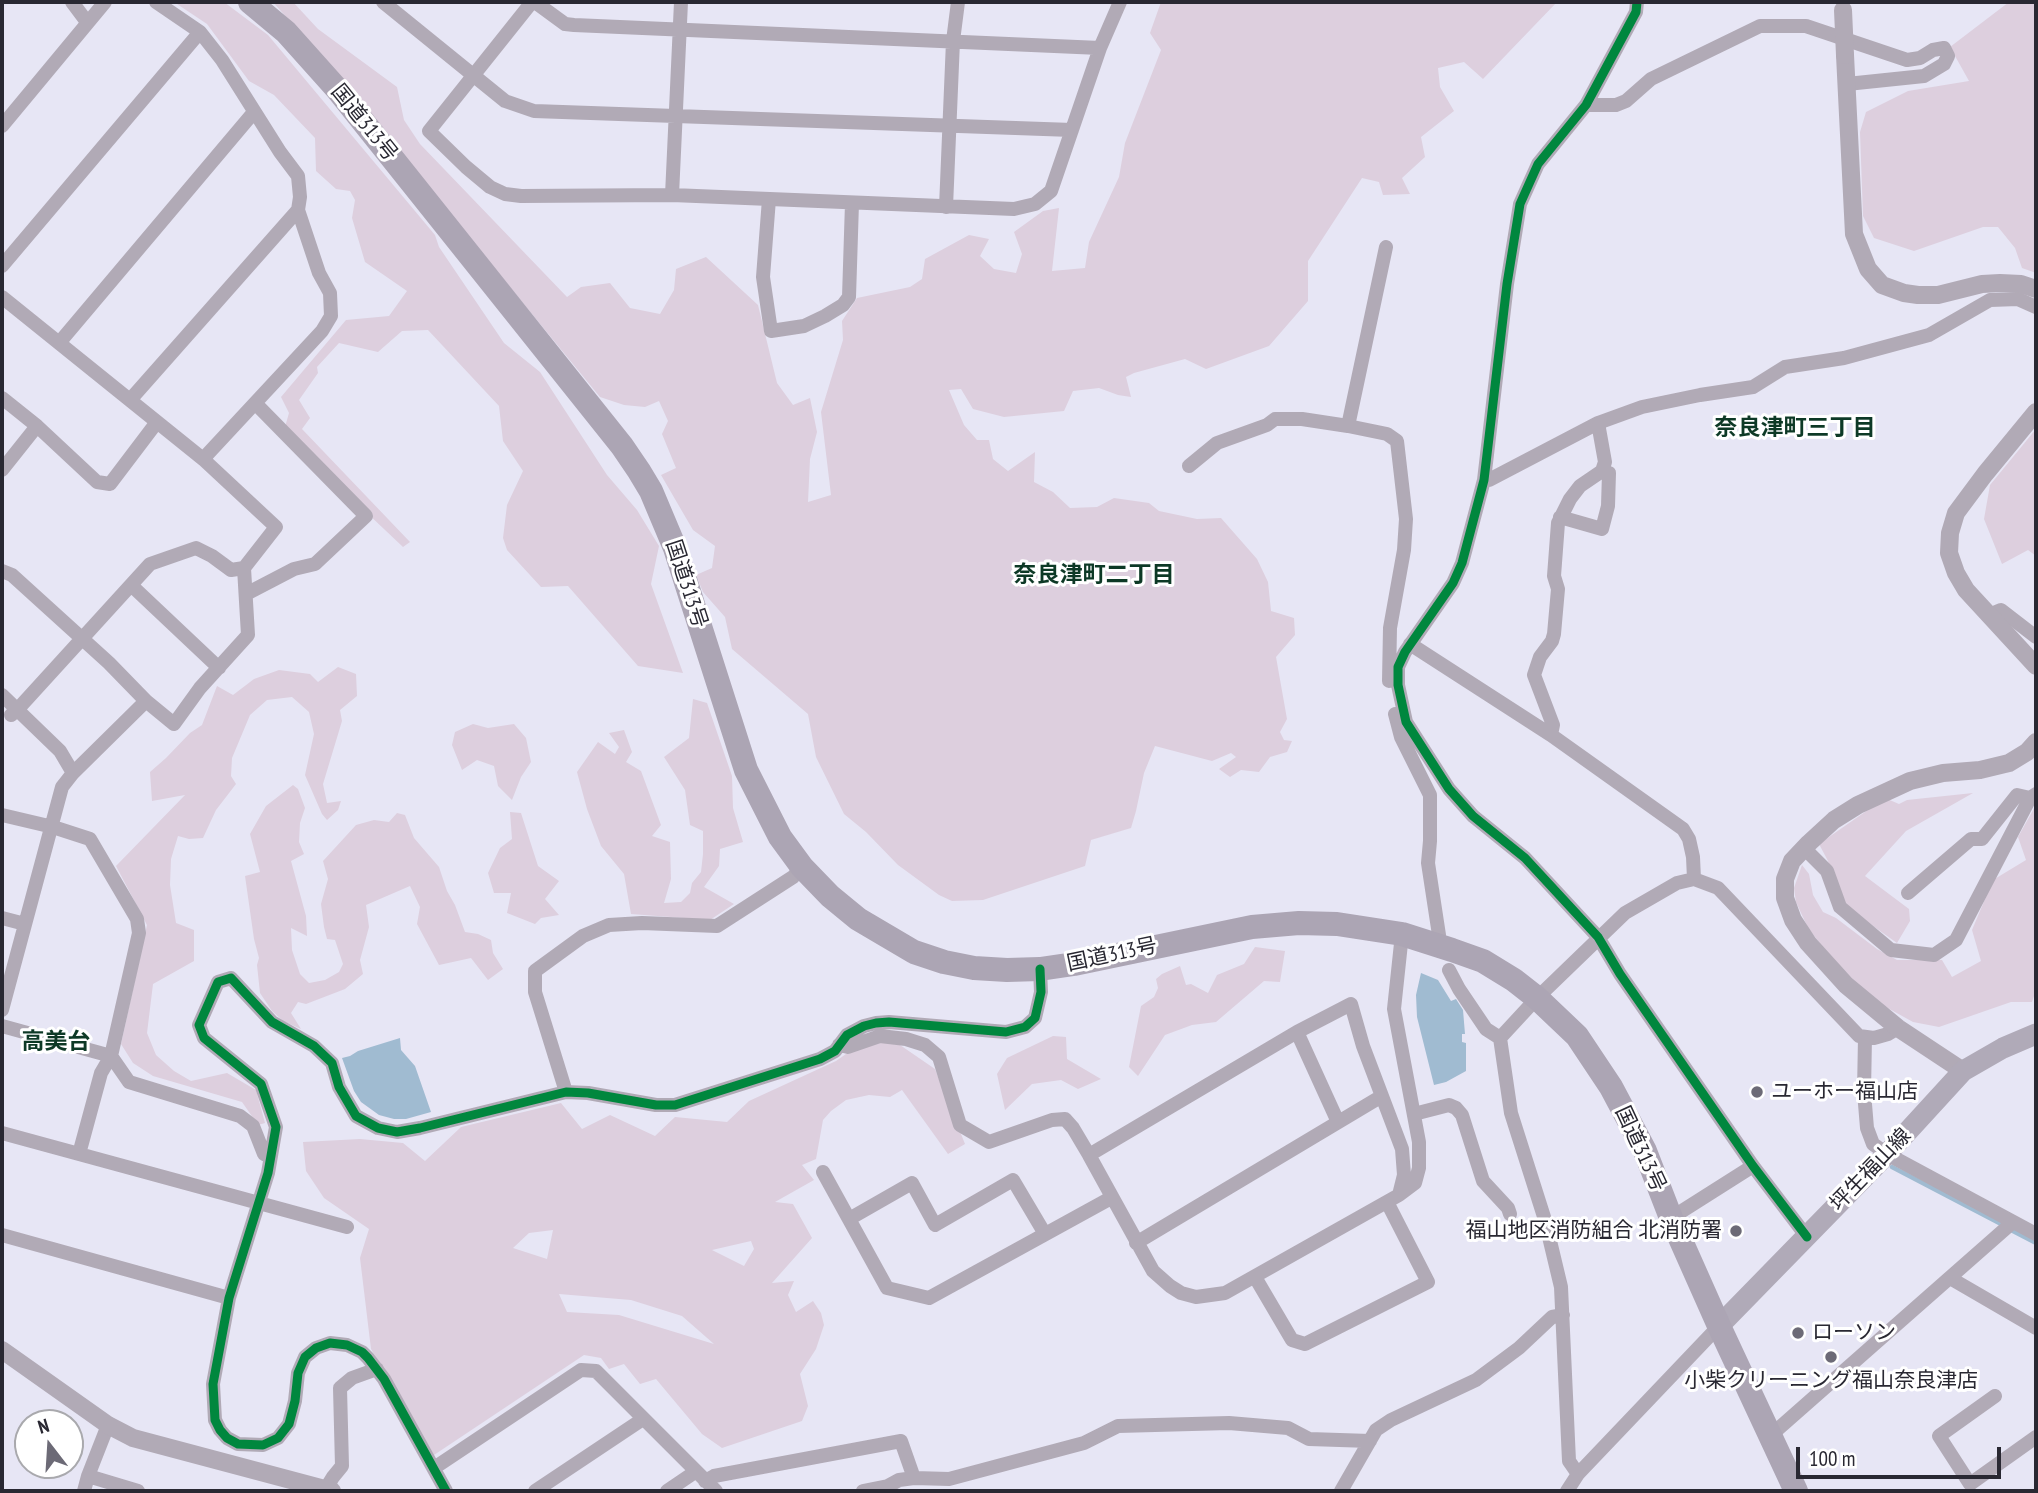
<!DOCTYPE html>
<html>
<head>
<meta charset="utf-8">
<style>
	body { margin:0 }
	#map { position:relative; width:2038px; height:1493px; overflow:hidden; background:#e7e6f5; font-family:"PT Sans Narrow",sans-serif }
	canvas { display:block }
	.frame { position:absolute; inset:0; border:4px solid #292832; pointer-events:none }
	.north { position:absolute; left:14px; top:1409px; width:70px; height:70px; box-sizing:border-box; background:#fff; border:2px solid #a9a9ad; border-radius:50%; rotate:343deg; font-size:19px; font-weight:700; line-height:28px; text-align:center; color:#292832 }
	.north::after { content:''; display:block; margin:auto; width:24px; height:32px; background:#6c6a76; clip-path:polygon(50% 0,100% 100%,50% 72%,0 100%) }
	.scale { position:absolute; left:1796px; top:1447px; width:205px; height:32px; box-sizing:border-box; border:4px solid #292832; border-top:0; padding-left:9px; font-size:21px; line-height:24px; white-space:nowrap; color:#292832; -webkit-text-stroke:5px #fff; paint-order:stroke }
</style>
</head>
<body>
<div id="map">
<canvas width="2038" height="1493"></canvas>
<div class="frame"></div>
<div class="north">N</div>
<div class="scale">100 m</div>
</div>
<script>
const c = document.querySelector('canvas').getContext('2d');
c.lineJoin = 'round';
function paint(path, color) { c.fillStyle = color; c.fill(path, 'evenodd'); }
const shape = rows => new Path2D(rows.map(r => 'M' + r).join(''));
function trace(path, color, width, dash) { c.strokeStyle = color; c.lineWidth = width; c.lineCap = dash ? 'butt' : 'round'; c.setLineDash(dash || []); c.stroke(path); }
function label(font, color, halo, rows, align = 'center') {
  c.font = font + ' "PT Sans Narrow","Noto Sans JP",sans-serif'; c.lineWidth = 6; c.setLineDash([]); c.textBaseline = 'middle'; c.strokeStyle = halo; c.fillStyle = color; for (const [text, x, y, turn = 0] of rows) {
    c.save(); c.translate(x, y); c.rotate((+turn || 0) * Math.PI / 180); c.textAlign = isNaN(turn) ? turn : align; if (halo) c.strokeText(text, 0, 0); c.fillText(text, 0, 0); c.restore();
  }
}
const green = shape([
	[174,2,224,2,268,35,435,235,439,247,504,343,540,372,607,475,637,510,659,546,651,584,683,673,638,666,568,586,541,587,507,550,503,538,507,505,523,471,503,441,499,406,428,330,402,331,378,352,339,343,317,367,318,373,299,400,310,418,302,429,410,542,403,547,366,512,285,427,289,413,281,397,346,320,389,316,407,291,365,262,352,218,355,200,350,191,336,189,316,171,315,138,274,95,249,81,207,24],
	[273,2,293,2,318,29,397,87,404,120,420,144,567,297,581,287,610,283,630,308,660,314,674,290,676,269,706,257,758,305,777,383,793,405,810,398,817,432,810,459,808,502,831,495,821,412,843,340,842,321,857,298,910,287,922,279,925,259,969,235,989,239,980,256,994,269,1016,273,1022,254,1014,232,1043,211,1059,208,1052,271,1085,268,1089,242,1119,177,1125,143,1161,50,1150,33,1161,2,1557,2,1483,79,1464,62,1438,68,1440,87,1454,111,1421,137,1425,157,1402,178,1410,194,1383,195,1379,182,1362,178,1308,261,1308,301,1269,346,1206,369,1185,359,1134,373,1126,377,1131,397,1118,395,1099,388,1073,391,1064,411,1004,417,973,409,961,389,949,390,964,425,977,440,989,440,993,459,1008,471,1035,452,1034,482,1053,492,1070,508,1097,507,1114,498,1149,503,1159,511,1197,519,1221,518,1257,559,1268,582,1271,611,1294,618,1295,635,1276,657,1287,719,1280,732,1284,740,1292,741,1287,752,1270,757,1259,772,1241,770,1230,777,1219,769,1236,757,1231,753,1212,761,1155,746,1144,773,1136,811,1131,828,1091,840,1085,866,983,900,952,901,939,895,898,865,866,832,844,814,816,757,808,714,732,649,725,617,703,592,696,575,712,568,715,546,693,530,661,475,676,468,662,434,668,421,659,401,645,407,624,405,600,397,322,58],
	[2009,2,2036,2,2036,273,2022,268,2015,248,1998,227,1983,227,1914,251,1874,238,1863,216,1860,132,1866,112,1908,91,1969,81,1950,47],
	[2036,429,2036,556,2028,550,2002,564,1984,519,1990,485],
	[338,667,356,674,357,696,340,710,342,721,323,784,327,803,341,801,338,810,327,820,322,814,305,775,314,734,309,712,292,697,267,700,250,715,232,758,231,776,236,784,216,810,203,838,189,839,178,836,171,859,170,885,176,923,194,930,194,961,153,984,147,1033,156,1055,174,1071,191,1081,227,1073,256,1090,265,1123,258,1125,242,1102,153,1076,133,1063,121,1044,147,925,116,866,185,795,152,801,150,772,166,758,190,733,202,725,217,686,233,695,254,679,279,670,310,674,318,682],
	[693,699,707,703,732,776,733,808,743,842,720,849,719,866,704,887,734,904,710,920,631,914,624,874,601,846,587,809,577,772,598,742,615,754,619,747,609,733,624,730,632,752,626,762,641,771,661,825,652,836,670,842,671,879,664,903,681,902,690,893,692,883,701,872,703,854,703,831,690,825,685,790,664,757,689,738],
	[473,724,488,728,514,724,526,738,531,762,521,777,512,800,498,786,494,766,477,760,462,770,452,745,455,732],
	[293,785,298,789,305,808,300,823,299,842,304,854,291,861,306,916,307,936,291,928,292,950,300,974,309,983,325,980,339,972,343,964,335,940,327,939,324,927,321,904,328,879,323,861,356,825,374,820,389,822,397,813,405,815,414,838,439,867,447,891,455,905,465,932,478,934,491,940,493,953,503,969,488,980,471,958,439,965,417,924,420,907,410,886,366,905,369,927,360,960,363,974,345,989,306,1004,298,1002,291,1013,301,1029,283,1021,272,1011,260,993,257,965,259,958,254,939,245,876,260,872,250,834,266,806],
	[1973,793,1906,831,1865,876,1909,909,1910,921,1897,943,1842,904,1828,861,1819,844,1885,798,1899,804,1907,800],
	[2036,805,2036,990,2032,1002,2011,1002,1939,1027,1913,1022,1875,1001,1833,960,1808,928,1796,902,1794,888,1802,865,1809,874,1813,895,1823,912,1836,918,1877,949,1897,960,1942,960,1952,977,1981,961,1972,930,1993,880,2026,860,2018,837],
	[510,812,521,813,538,866,559,881,545,899,559,915,541,918,535,924,507,913,511,893,494,893,488,873,500,848,512,839],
	[1255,947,1285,951,1280,982,1264,981,1216,1022,1192,1025,1165,1035,1138,1076,1129,1067,1141,1006,1154,997,1158,988,1156,979,1162,974,1180,966,1186,985,1191,984,1208,993,1217,975,1244,964],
	[1053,1036,1066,1037,1067,1059,1101,1079,1078,1089,1061,1080,1032,1084,1005,1110,997,1074,1007,1058],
	[882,1042,900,1045,935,1069,965,1144,948,1154,902,1090,890,1097,869,1095,846,1100,831,1111,823,1120,816,1159,802,1165,814,1180,775,1202,793,1204,812,1238,772,1283,794,1281,788,1295,796,1312,813,1301,821,1313,824,1325,816,1349,800,1374,808,1406,802,1421,722,1448,702,1434,656,1379,640,1384,624,1364,609,1369,601,1358,584,1355,434,1455,371,1349,360,1258,369,1229,324,1198,306,1171,303,1142,360,1139,403,1143,425,1161,461,1127,561,1103,582,1129,610,1115,655,1136,675,1117,727,1122,749,1101,836,1061,853,1049],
	[553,1230,547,1259,513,1248,529,1233],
	[751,1241,754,1249,744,1266,712,1250],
	[559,1294,631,1300,682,1316,714,1344,619,1315,567,1312]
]);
const water = shape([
	[1421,973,1438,980,1451,1001,1456,999,1463,1010,1465,1034,1462,1034,1462,1042,1466,1043,1466,1071,1446,1082,1434,1085,1417,1017,1416,995],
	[400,1038,401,1050,415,1066,431,1112,406,1119,394,1119,379,1115,361,1102,354,1091,342,1058,350,1056,358,1051]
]);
const stream = shape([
	[1892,1167,2003,1225],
	[2011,1230,2036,1243]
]);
const minor = shape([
	[72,2,87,22],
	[156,2,200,32,222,60,280,152,298,176,300,197,298,210,319,273,330,293,331,316,322,331,203,459],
	[383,2,505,101,534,111,1072,130],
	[532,2,429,131,466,167,490,187,505,194,521,196,672,195,1014,209,1035,204,1051,191,1100,48,1120,2],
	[535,2,565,24,574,25,1100,48],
	[1637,2,1636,12,1586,105,1538,164,1520,204,1507,284,1484,480,1462,563,1453,583,1405,652,1398,667,1398,685,1406,722,1449,789,1473,816,1525,858,1598,937,1620,974,1753,1166,1807,1237],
	[1586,105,1616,105,1626,101,1651,79,1760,26,1806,26,1907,60,1920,58,1933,50,1944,48,1948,56,1944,64,1924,76,1847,84],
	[2,126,105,2],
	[672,195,681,2],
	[769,199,763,277,771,331,804,326,825,316,843,305,849,297,852,203],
	[946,207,953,41,958,2],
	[2,266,200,32],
	[2,297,203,459,276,527,244,568,248,635,200,688,174,724,146,701,109,663,12,575,2,571],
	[59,343,254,112],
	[2,398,37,426],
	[130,400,298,210],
	[1348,426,1386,247],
	[1189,466,1217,443,1267,425,1275,419,1302,419,1348,426,1387,434,1397,441,1406,519,1404,550,1390,628,1389,681],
	[2,470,37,426,97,482,110,484,157,422],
	[1484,480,1489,480,1598,423,1642,407,1700,395,1753,387,1785,367,1844,358,1929,335,1990,300,2018,299,2036,307],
	[1560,517,1602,529,1608,506,1609,473,1602,471],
	[131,585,219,668],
	[246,594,294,569,315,564,366,516,255,403],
	[1989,615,2001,610,2036,637],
	[1410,644,1551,735,1683,829,1689,839,1693,857,1694,879],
	[2,695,60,751,73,773,62,787,2,1010],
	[1395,714,1401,737,1430,795,1430,841,1428,863,1439,935],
	[11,715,17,710,150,564,196,548,212,556,231,570,244,568],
	[1551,735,1553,725,1534,675,1540,657,1552,641,1554,634,1558,589,1554,576,1558,523,1570,499,1580,486,1602,471,1605,462,1598,423],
	[73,773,146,701],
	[2,815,53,827,90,839,137,919,139,933,111,1056,101,1073,79,1154],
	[1804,848,1827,871,1840,907,1891,950,1934,955,1956,940,2030,798,2036,794],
	[1908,893,1971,839,1982,839,2017,795,2030,798],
	[2,918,25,924],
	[1449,970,1459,989,1486,1029,1500,1038],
	[2,1026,111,1056,129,1082,240,1116,253,1126,264,1154,270,1156],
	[1297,1032,1338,1122],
	[1865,1037,1864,1092,1867,1128,1873,1144,1887,1154,2036,1234],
	[839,1045,848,1047,880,1036,906,1039,925,1045,939,1057,960,1125,989,1142,1052,1120,1065,1119,1073,1128,1089,1155,1153,1271,1170,1286,1181,1293,1196,1297,1225,1293,1399,1195,1404,1175,1402,1149,1363,1046,1351,1004,1297,1032,1089,1155],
	[566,1092,535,992,535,971,583,936,609,925,642,923,717,926,793,877,802,867],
	[1414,1114,1449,1105,1456,1108,1462,1115,1483,1181,1508,1208,1510,1214],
	[2,1133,347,1227],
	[823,1172,887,1288,929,1298,1111,1198],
	[1399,1195,1415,1183,1419,1168,1419,1142,1394,1009,1402,934],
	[1671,1218,1753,1166],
	[849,1219,912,1183,935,1225,1013,1180,1045,1234],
	[2,1235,229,1298],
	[1136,1243,1382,1096],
	[1255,1277,1292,1340,1305,1344,1428,1282,1387,1202],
	[1950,1278,2036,1328],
	[1995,1396,1939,1436,1970,1484,2036,1437],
	[1770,1436,2013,1222],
	[434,1468,581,1370,596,1371,716,1491],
	[1578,1474,1569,1461,1561,1287,1545,1220,1511,1113,1500,1038,1537,998,1625,913,1677,883,1694,879,1718,888,1859,1036,1874,1038,1888,1034,1898,1028],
	[88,1476,138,1491],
	[705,1481,714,1476,901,1441,914,1478,949,1479,1084,1443,1118,1426,1229,1423,1288,1428,1309,1439,1370,1441],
	[888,1486,899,1480,914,1478],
	[325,1490,333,1477,342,1466,340,1388,352,1378,377,1369],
	[84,1491,88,1476,108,1425],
	[446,1491,384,1379,368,1358,362,1352,347,1345,330,1343,316,1348,305,1357,298,1373,295,1401,289,1424,278,1438,263,1445,238,1444,227,1438,220,1430,215,1420,213,1384,229,1298,268,1173,276,1127,261,1084,204,1038,199,1025,218,982,231,978,272,1022,314,1046,332,1063,339,1087,356,1116,378,1128,397,1132,420,1128,566,1092,588,1093,656,1105,675,1105,820,1059,835,1051,847,1035,864,1026,876,1023,889,1022,1006,1032,1025,1027,1035,1018,1041,992,1040,969],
	[535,1491,643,1419],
	[667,1491,695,1472],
	[863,1491,888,1486,889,1491],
	[1341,1491,1376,1430,1391,1420,1476,1380,1519,1348,1552,1317,1563,1315],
	[1567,1491,1578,1474,1719,1326]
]);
const tertiary = shape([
	[1845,55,1854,234,1868,269,1882,285,1904,293,1918,295,1938,295,1982,284,2000,283,2021,284,2036,289],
	[2036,412,1985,474,1956,513,1950,533,1949,553,1956,573,1966,590,2036,666],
	[1963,1071,1898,1028,1846,985,1808,943,1793,920,1785,898,1785,879,1792,861,1809,843,1834,820,1858,805,1910,781,1943,773,1980,770,2009,763,2027,752,2036,742],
	[2,1350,108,1425,133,1438,332,1491]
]);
const secondary = shape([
	[1719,1326,1887,1154,1963,1071,2003,1048,2036,1034]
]);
const trunk = shape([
	[250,2,286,32,337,89,622,446,639,471,651,491,675,548,746,770,780,837,802,867,830,896,858,919,914,952,944,962,974,968,1007,970,1040,969,1074,964,1252,927,1299,923,1337,924,1402,934,1452,950,1483,961,1514,980,1537,998,1577,1036,1611,1087,1645,1151,1671,1218,1719,1326,1796,1491]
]);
const tertiaryBridge = shape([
	[1843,10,1845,55]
]);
const cycleway = shape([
	[1637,2,1636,12,1586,105,1538,164,1520,204,1507,284,1484,480,1462,563,1453,583,1405,652,1398,667,1398,685,1406,722,1449,789,1473,816,1525,858,1598,937,1620,974,1753,1166,1807,1237],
	[446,1491,384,1379,368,1358,362,1352,347,1345,330,1343,316,1348,305,1357,298,1373,295,1401,289,1424,278,1438,263,1445,238,1444,227,1438,220,1430,215,1420,213,1384,229,1298,268,1173,276,1127,261,1084,204,1038,199,1025,218,982,231,978,272,1022,314,1046,332,1063,339,1087,356,1116,378,1128,397,1132,420,1128,566,1092,588,1093,656,1105,675,1105,820,1059,835,1051,847,1035,864,1026,876,1023,889,1022,1006,1032,1025,1027,1035,1018,1041,992,1040,969]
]);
const markers = [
	[1757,1092,7,"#6c6a76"],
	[1736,1231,7,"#6c6a76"],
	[1798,1333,7,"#6c6a76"],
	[1831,1357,7,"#6c6a76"]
];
const streetNames = [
	["国道313号",364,123,51],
	["国道313号",686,584,72],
	["国道313号",1112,955,-12],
	["国道313号",1640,1149,65],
	["坪生福山線",1871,1170,-46]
];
const poiNames = [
	["ユーホー福山店",1771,1092],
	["福山地区消防組合 北消防署",1722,1231,"right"],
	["ローソン",1812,1333],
	["小柴クリーニング福山奈良津店",1831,1381,"center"]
];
const neighbourhoodNames = [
	["奈良津町三丁目",1795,428],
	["奈良津町二丁目",1094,575],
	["高美台",56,1042]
];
paint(green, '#ddcfde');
paint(water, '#a0bbd1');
trace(stream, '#a0bbd1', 4.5);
trace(minor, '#b1aab6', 14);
trace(tertiary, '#b1aab6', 18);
trace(secondary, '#b0aab8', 21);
trace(trunk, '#aca5b4', 24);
trace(tertiaryBridge, '#b1aab6', 18);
trace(cycleway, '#00873e', 9);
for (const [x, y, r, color] of markers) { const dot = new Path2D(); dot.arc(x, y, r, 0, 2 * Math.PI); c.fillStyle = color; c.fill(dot); trace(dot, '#fff', 2.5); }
label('21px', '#292832', '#fff', streetNames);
label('21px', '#292832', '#fff', poiNames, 'left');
label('bold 23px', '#0d3926', '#fff', neighbourhoodNames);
</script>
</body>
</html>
